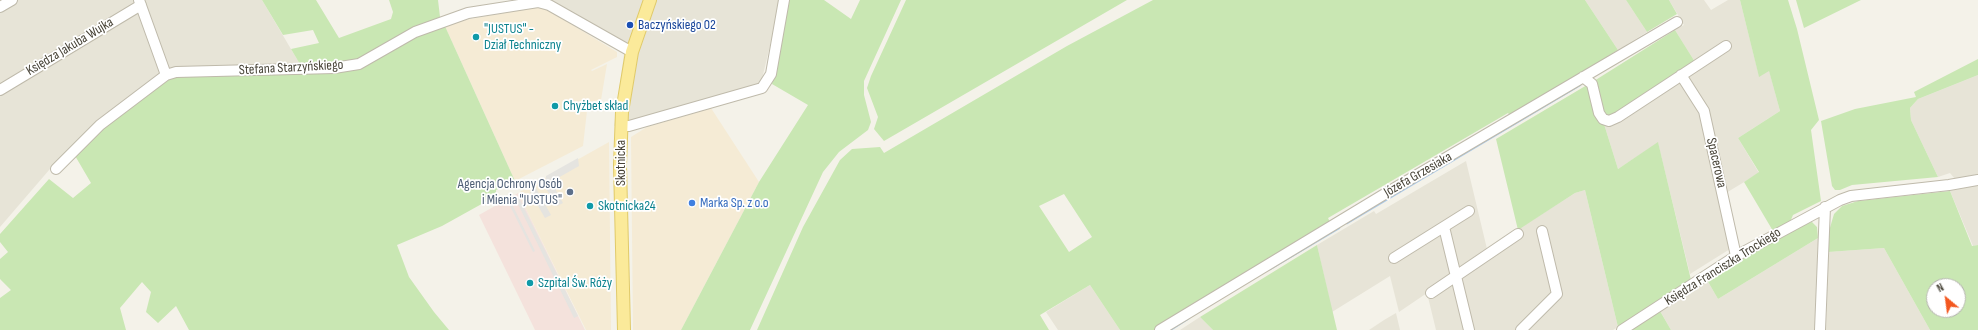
<!DOCTYPE html>
<html>
<head>
<meta charset="utf-8">
<style>
	body { margin:0 }
	#map { position:relative; width:1978px; height:330px; overflow:hidden; background:#f4f2e9; font-family:"Sofia Sans Condensed",sans-serif }
	canvas { display:block }
	.north { position:absolute; left:1926px; top:278px; width:40px; height:40px; box-sizing:border-box; background:#fff; border:1px solid #b5b4af; border-radius:50%; rotate:331deg; font-size:11px; font-weight:700; line-height:16px; text-align:center; color:#474337 }
	.north::after { content:''; display:block; margin:auto; width:14px; height:18px; background:#f35820; clip-path:polygon(50% 0,100% 100%,50% 72%,0 100%) }
</style>
</head>
<body>
<div id="map">
<canvas width="1978" height="330"></canvas>
<div class="north">N</div>
</div>
<script>
const c = document.querySelector('canvas').getContext('2d');
c.lineJoin = 'round';
function paint(path, color) { c.fillStyle = color; c.fill(path, 'evenodd'); }
const shape = rows => new Path2D(rows.map(r => 'M' + r).join(''));
function trace(path, color, width, dash) { c.strokeStyle = color; c.lineWidth = width; c.lineCap = dash ? 'butt' : 'round'; c.setLineDash(dash || []); c.stroke(path); }
function label(font, color, halo, rows, align = 'center') {
  c.font = font + ' "Sofia Sans Condensed",sans-serif'; c.lineWidth = 3.5; c.setLineDash([]); c.textBaseline = 'middle'; c.strokeStyle = halo; c.fillStyle = color; for (const [text, x, y, turn = 0] of rows) {
    c.save(); c.translate(x, y); c.rotate((+turn || 0) * Math.PI / 180); c.textAlign = isNaN(turn) ? turn : align; if (halo) c.strokeText(text, 0, 0); c.fillText(text, 0, 0); c.restore();
  }
}
const residential = shape([
	[0,0,262,0,301,66,176,70,104,116,56,162,0,227],
	[546,0,781,0,761,83,614,126,625,47],
	[1585,0,1626,0,1647,32,1618,50],
	[1669,0,1704,0,1711,10,1728,0,1740,0,1759,76,1769,70,1780,111,1738,138,1759,173,1726,193,1730,249,1690,274,1658,143,1618,169,1604,124,1695,62,1675,30,1684,25],
	[1978,75,1978,174,1955,179,1950,173,1938,177,1911,120,1910,108,1918,99],
	[1466,161,1487,249,1575,193,1585,190,1618,327,1613,330,1436,330,1427,293,1399,312,1390,276,1332,312,1317,245,1374,211,1376,214],
	[1978,185,1978,245,1973,246,1950,191],
	[1818,238,1815,330,1671,330,1659,309,1707,280,1718,299],
	[1884,248,1930,330,1826,330,1828,252],
	[1090,285,1120,330,1058,330,1046,312],
	[1396,313,1400,330,1369,330,1384,320],
	[1200,317,1213,330,1180,330]
]);
const commercial = shape([
	[541,6,617,52,617,57,591,70,592,71,607,64,601,100,588,102,583,146,515,181,444,24],
	[711,108,759,182,681,330,633,330,631,137,647,127],
	[609,142,611,330,586,330,518,193]
]);
const medical = shape([
	[518,193,585,330,535,330,479,215]
]);
const green = shape([
	[262,0,316,0,339,38,391,19,393,12,389,0,438,0,440,17,411,29,359,59,349,62,301,66,291,49,319,43,313,30,283,35],
	[788,0,824,0,851,19,860,0,901,0,864,81,864,95,871,122,868,130,839,152,823,172,750,330,681,330,759,182,808,105,772,84],
	[906,0,1127,0,884,141,874,129,878,117,867,88,871,76],
	[1153,0,1585,0,1618,50,1511,117,1508,113,1328,218,1331,224,1157,330,1120,330,1090,285,1040,315,1049,330,757,330,803,227,840,160,852,149,880,147,884,153,1067,46],
	[1064,194,1092,237,1069,252,1039,206],
	[1626,0,1669,0,1677,14,1647,32],
	[1740,0,1788,0,1797,29,1819,120,1811,130,1821,201,1793,215,1790,222,1773,231,1744,182,1759,172,1738,138,1780,111,1769,71,1759,77],
	[1796,0,1861,0,1804,28],
	[444,24,515,181,496,190,496,196,442,226,397,245,409,277,434,312,449,330,189,330,176,306,158,323,146,312,151,292,142,282,120,308,126,330,0,330,0,298,11,290,0,279,0,259,8,252,0,242,0,234,49,179,73,198,91,183,74,154,84,143,170,76,248,76,343,71],
	[1675,30,1695,62,1617,115,1605,117,1594,81],
	[1978,59,1978,75,1918,99,1910,108,1911,120,1938,177,1852,185,1840,190,1835,190,1832,186,1821,121,1855,109,1916,97,1914,92],
	[1587,85,1604,124,1618,169,1658,142,1691,280,1618,327,1585,190,1575,193,1518,230,1496,139],
	[1950,191,1972,246,1978,245,1978,330,1930,330,1884,248,1828,252,1829,231,1834,214,1842,206,1858,201],
	[1934,286,1958,286,1958,310,1934,310],
	[1812,222,1817,227,1818,238,1718,299,1707,280,1804,223],
	[1317,245,1337,330,1213,330,1200,317],
	[1660,311,1671,330,1630,330]
]);
const parking = shape([
	[578,158,579,166,549,183,546,183,546,176],
	[552,183,563,203,557,206,545,187],
	[536,188,551,215,545,218,530,192],
	[519,198,578,316,574,318,516,200],
	[511,202,535,251,533,252,509,204]
]);
const stream = shape([
	[1347,223,1580,85],
	[1270,269,1339,228],
	[1170,330,1189,318]
]);
const minor = shape([
	[139,0,166,75],
	[0,7,12,0],
	[1681,75,1704,111,1736,256],
	[1583,77,1592,84,1599,113,1603,119,1609,121,1618,117,1726,46],
	[0,90,141,5],
	[621,126,629,126,762,88,771,74,784,0],
	[56,169,100,125,166,75,176,72,334,68,359,64,415,32,468,13,538,2,549,5,632,52],
	[1444,227,1469,330],
	[1394,258,1469,211],
	[1431,293,1518,234],
	[1160,330,1383,195,1677,22],
	[1521,330,1557,294,1542,231],
	[1622,330,1736,256,1840,200,1851,196,1949,185,1978,180],
	[1820,330,1825,207]
]);
const major = shape([
	[624,330,620,165,622,112,632,52,650,0]
]);
const markers = [
	[630,25,4,"#1a4fb4"],
	[476,37,4,"#0f9aa8"],
	[555,106,4,"#0f9aa8"],
	[570,192,4,"#5c6f8a"],
	[692,203,4,"#3f7fe0"],
	[590,206,4,"#0f9aa8"],
	[530,283,4,"#0f9aa8"]
];
const transitNames = [
	["Baczyńskiego 02",638,25]
];
const cultureNames = [
	["\"JUSTUS\" -",484,29],
	["Dział Techniczny",484,45],
	["Chyżbet skład",563,106],
	["Skotnicka24",598,206],
	["Szpital Św. Róży",538,283]
];
const streetNames = [
	["Księdza Jakuba Wujka",70,47,-31],
	["Stefana Starzyńskiego",291,68,-3],
	["Skotnicka",621,163,-90],
	["Spacerowa",1716,163,77],
	["Józefa Grzesiaka",1418,175,-30],
	["Księdza Franciszka Trockiego",1723,267,-32]
];
const serviceNames = [
	["Agencja Ochrony Osób",562,184],
	["i Mienia \"JUSTUS\"",562,200]
];
const shopNames = [
	["Marka Sp. z o.o",700,203]
];
paint(residential, '#e7e4d7');
paint(commercial, '#f5ebd5');
paint(medical, '#f4e2dc');
paint(green, '#c9e7b3');
paint(parking, '#e5e4e0');
trace(stream, '#a7c9ee', 2.5);
trace(minor, '#bfbaab', 12);
trace(major, '#e0ca6a', 14);
trace(minor, '#fff', 10);
trace(major, '#fbea9a', 12);
for (const [x, y, r, color] of markers) { const dot = new Path2D(); dot.arc(x, y, r, 0, 2 * Math.PI); c.fillStyle = color; c.fill(dot); trace(dot, '#fff', 1.5); }
label('14px', '#164399', '#fff', transitNames, 'left');
label('14px', '#0d838f', '#fff', cultureNames, 'left');
label('14px', '#474337', '#fff', streetNames);
label('14px', '#4e5e75', '#fff', serviceNames, 'right');
label('14px', '#366cbe', '#fff', shopNames, 'left');
</script>
</body>
</html>
